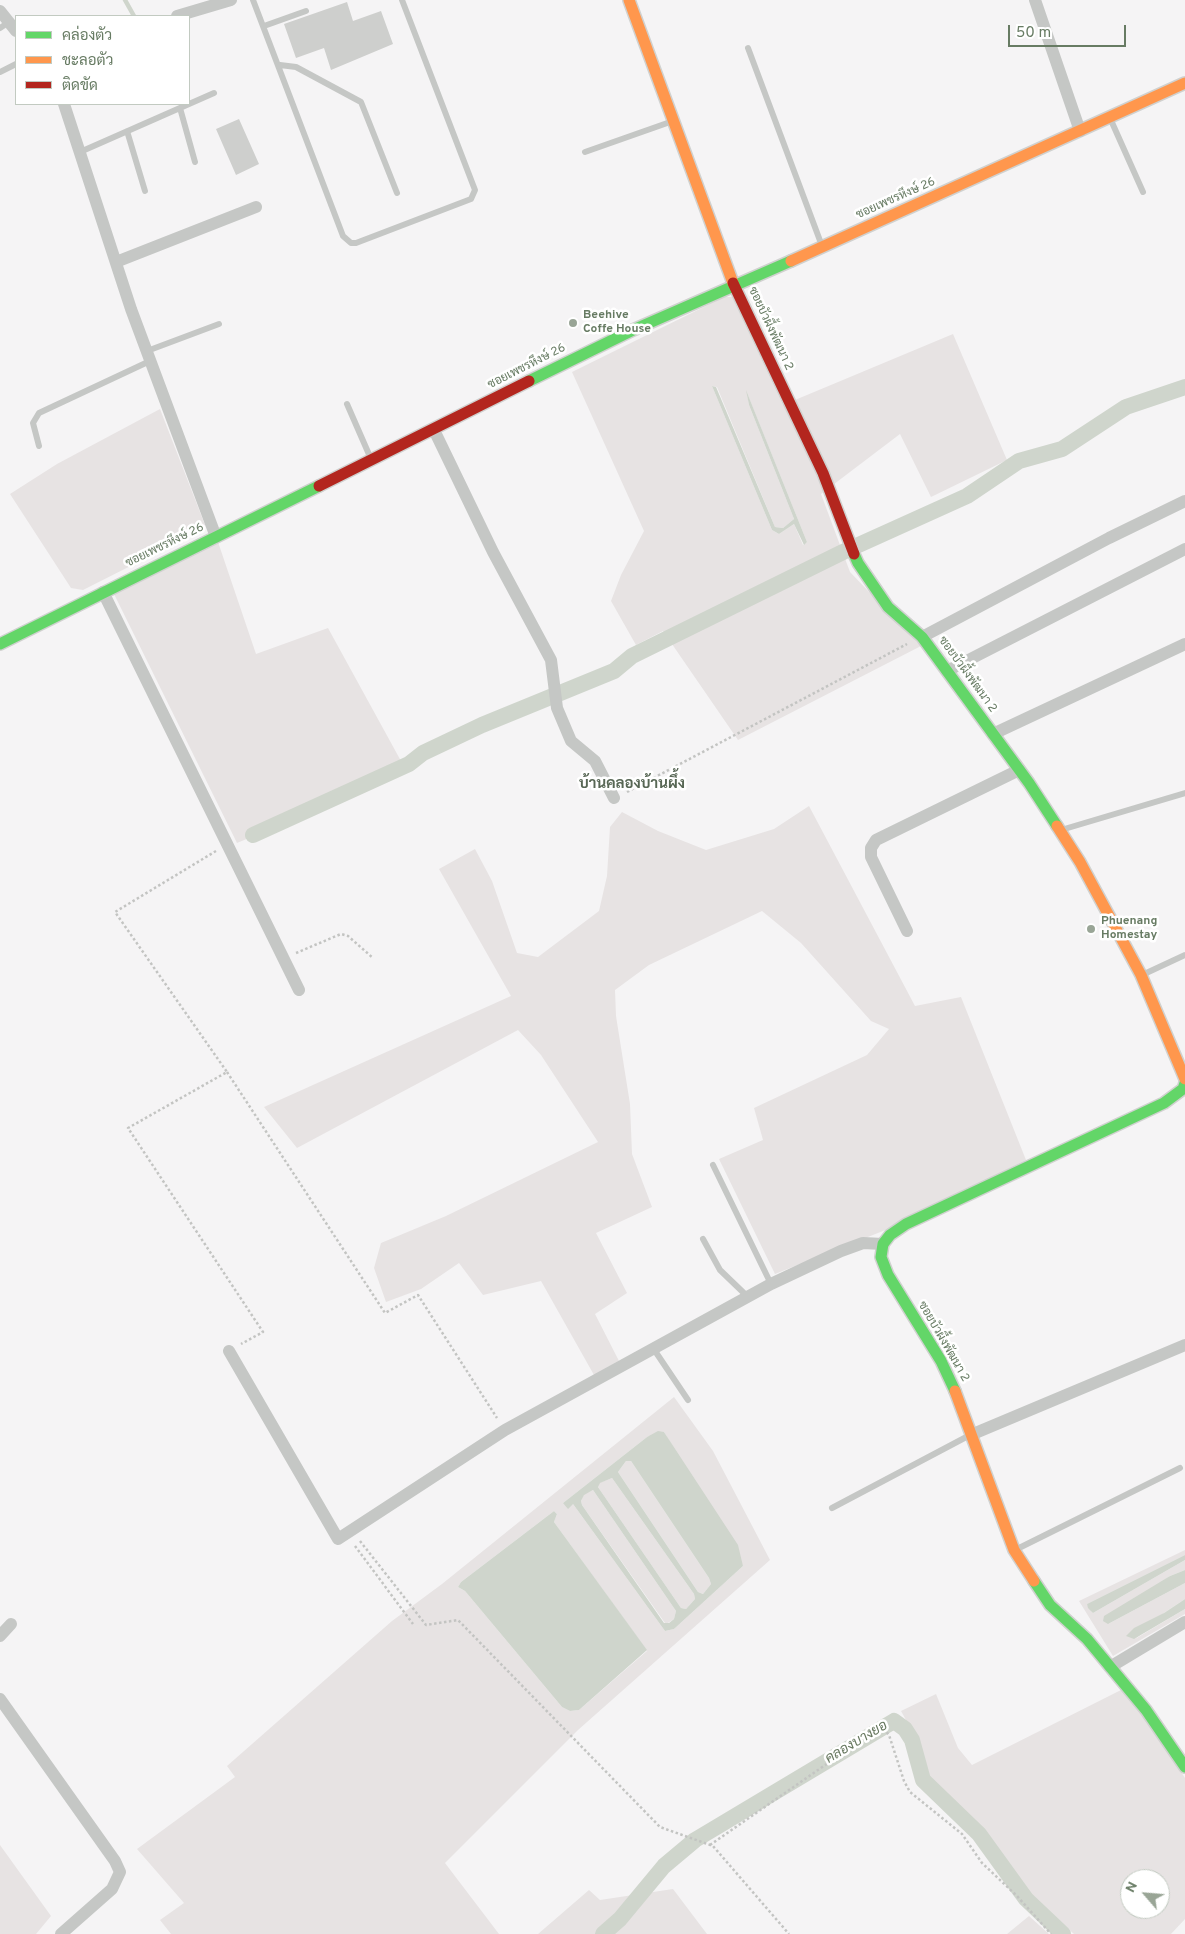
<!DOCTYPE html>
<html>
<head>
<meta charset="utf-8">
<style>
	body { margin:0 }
	#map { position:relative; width:1185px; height:1934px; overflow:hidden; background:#f5f4f5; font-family:Overpass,Sarabun,sans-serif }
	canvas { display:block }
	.legend { position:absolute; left:15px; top:15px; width:175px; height:90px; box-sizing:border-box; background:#fff; border:1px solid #c2cac1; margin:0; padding:6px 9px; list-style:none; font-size:15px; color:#677b63 }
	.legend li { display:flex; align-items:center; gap:10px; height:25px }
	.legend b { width:25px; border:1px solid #c2cac1 }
	.north { position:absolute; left:1120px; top:1869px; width:50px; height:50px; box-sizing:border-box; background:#fff; border:1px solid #c2cac1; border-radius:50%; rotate:297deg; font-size:14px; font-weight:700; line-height:20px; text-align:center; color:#677b63 }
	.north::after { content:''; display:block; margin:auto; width:18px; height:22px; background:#99a596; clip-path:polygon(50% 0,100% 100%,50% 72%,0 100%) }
	.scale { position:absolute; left:1008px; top:25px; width:118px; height:22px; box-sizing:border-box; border:2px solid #677b63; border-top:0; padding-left:6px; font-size:15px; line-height:18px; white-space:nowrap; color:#677b63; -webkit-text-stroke:4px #fff; paint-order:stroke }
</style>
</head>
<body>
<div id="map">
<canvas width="1185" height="1934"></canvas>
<ul class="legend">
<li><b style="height:6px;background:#63d668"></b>คล่องตัว</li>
<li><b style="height:6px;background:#ff974d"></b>ชะลอตัว</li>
<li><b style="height:6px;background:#b3261e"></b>ติดขัด</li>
</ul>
<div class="north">N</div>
<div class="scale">50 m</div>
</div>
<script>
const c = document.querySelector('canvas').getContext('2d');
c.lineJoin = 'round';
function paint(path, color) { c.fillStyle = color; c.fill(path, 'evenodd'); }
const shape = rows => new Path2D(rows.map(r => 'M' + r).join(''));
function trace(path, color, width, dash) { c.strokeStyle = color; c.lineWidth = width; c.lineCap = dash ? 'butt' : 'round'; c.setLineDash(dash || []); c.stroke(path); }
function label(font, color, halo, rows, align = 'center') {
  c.font = font + ' Overpass,Sarabun,sans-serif'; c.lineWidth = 5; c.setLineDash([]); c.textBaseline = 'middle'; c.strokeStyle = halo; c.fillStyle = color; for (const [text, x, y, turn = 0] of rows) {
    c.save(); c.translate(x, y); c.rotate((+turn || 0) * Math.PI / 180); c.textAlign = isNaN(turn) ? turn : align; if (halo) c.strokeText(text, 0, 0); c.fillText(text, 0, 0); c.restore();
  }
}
const green = shape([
	[724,297,732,297,783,405,953,334,1007,460,931,497,900,434,821,494,850,572,921,646,738,740,663,631,636,645,611,601,621,575,644,531,572,372],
	[712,386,717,387,775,527,783,528,794,519,749,405,747,393,807,542,803,545,794,524,779,534,772,530],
	[160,409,205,525,180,541,83,590,71,588,10,494,57,464],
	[218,542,256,654,328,628,407,772,237,843,114,594],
	[809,806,915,1006,961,997,1026,1160,888,1229,775,1274,719,1159,763,1140,754,1108,867,1055,889,1029,871,1021,801,943,762,911,649,965,615,990,616,1016,630,1104,632,1154,652,1207,596,1233,627,1293,595,1314,619,1361,594,1375,541,1281,483,1295,459,1263,421,1289,386,1302,374,1268,381,1243,446,1216,598,1142,541,1055,518,1030,297,1148,264,1107,511,996,439,869,475,849,492,881,517,953,538,957,599,911,607,876,610,827,622,812,658,831,706,850,774,829],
	[674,1397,713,1451,770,1560,578,1730,445,1863,499,1934,171,1934,160,1920,184,1903,137,1849,235,1777,227,1766,392,1621,442,1584],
	[664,1432,743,1566,674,1629,665,1631,573,1504,563,1503,647,1437],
	[554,1511,557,1514,554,1522,647,1651,579,1710,570,1711,562,1707,465,1591,458,1587,461,1582],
	[626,1461,631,1461,709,1578,711,1584,703,1594,698,1592,618,1472],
	[612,1478,694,1594,695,1599,686,1609,681,1608,598,1487,599,1483],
	[593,1490,676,1611,674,1619,668,1623,665,1623,582,1505,581,1501,584,1494],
	[1185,1550,1185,1555,1087,1604,1093,1613,1185,1560,1185,1570,1170,1576,1108,1624,1185,1583,1185,1599,1164,1613,1135,1639,1185,1609,1185,1614,1113,1656,1079,1601],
	[1123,1689,1156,1733,1185,1778,1185,1919,1171,1934,1074,1934,1021,1885,998,1851,928,1777,921,1747,901,1711,936,1694,958,1748,972,1765],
	[1130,1879,1160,1879,1160,1909,1130,1909],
	[0,1845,51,1916,36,1934,0,1934],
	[673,1889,707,1934,538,1934,589,1890,600,1900],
	[1029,1916,1049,1934,1007,1934]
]);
const water = shape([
	[712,386,716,387,775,527,783,528,794,519,749,405,746,390,807,542,804,545,794,524,779,534,772,530],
	[658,1431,664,1432,738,1545,743,1566,674,1629,665,1631,573,1504,568,1509,563,1503,647,1437],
	[626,1461,631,1461,709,1578,711,1584,703,1594,698,1592,618,1472],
	[612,1478,694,1594,695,1599,686,1609,681,1608,598,1487,600,1483],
	[593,1490,676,1611,674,1619,669,1623,664,1623,582,1505,581,1501,584,1495],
	[554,1511,557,1514,554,1522,647,1650,579,1710,570,1711,562,1707,465,1591,458,1587,461,1582],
	[1185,1555,1185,1560,1093,1613,1088,1608,1087,1604],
	[1185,1570,1185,1583,1108,1624,1103,1621,1104,1616,1170,1576],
	[1185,1599,1185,1609,1134,1639,1126,1636,1134,1628,1164,1613]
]);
const stream = shape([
	[125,0,134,16]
]);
const canal = shape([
	[253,835,409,764,423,753,482,725,614,671,632,656,843,552,967,496,1019,461,1062,449,1126,407,1185,387],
	[603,1934,620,1919,664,1866,695,1840,894,1721,905,1729,912,1740,923,1780,979,1834,1026,1899,1063,1934]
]);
const building = shape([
	[347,2,353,21,381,11,393,44,331,70,324,48,296,58,284,24],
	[239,119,259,164,236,175,216,129]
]);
const path = shape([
	[627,792,907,644],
	[216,851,115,912,227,1072,128,1128,263,1332,241,1344],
	[296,953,341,934,348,936,373,958],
	[227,1072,385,1313,418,1295,497,1418],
	[360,1541,426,1625,458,1620,660,1827,713,1846,789,1934],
	[355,1546,413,1624],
	[710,1845,877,1729,883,1728,889,1735,904,1781,910,1792,962,1834,982,1863,1017,1896,1051,1934]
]);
const lane = shape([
	[253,0,343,236,351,243,356,243,471,199,475,190,402,0],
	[264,26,306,11],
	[0,28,9,22],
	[748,48,822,246],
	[280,65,296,67,361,102,397,193],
	[0,72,16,64],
	[180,108,195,162],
	[1110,118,1143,192],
	[127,131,145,191],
	[80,152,214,93],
	[585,152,673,121],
	[147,351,219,324],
	[347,404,371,459],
	[39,446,33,423,39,413,150,361],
	[1061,830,1185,793],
	[1142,975,1185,955],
	[713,1165,771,1284],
	[703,1239,720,1270,748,1297],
	[653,1348,688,1400],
	[832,1508,972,1434],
	[1015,1550,1180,1468]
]);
const street = shape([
	[1035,0,1080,131],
	[0,11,16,31],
	[177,16,231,0],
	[64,104,131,309,216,537],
	[116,262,256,207],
	[434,430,493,552,551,660,557,708,571,741,595,761,614,798],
	[103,592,299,990],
	[922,637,1109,538,1185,501],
	[947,671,1185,549],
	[993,734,1185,644],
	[907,931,871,857,871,848,876,840,1019,770],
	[229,1351,338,1539,505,1430,771,1284,841,1251,863,1243,883,1244],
	[973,1434,1185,1345],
	[0,1636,11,1624],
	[1110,1667,1185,1622],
	[0,1699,115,1861,120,1872,112,1889,61,1934]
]);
const fast = shape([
	[529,381,633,330,791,261],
	[854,554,858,563,888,607,922,637,1029,783,1057,826],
	[0,644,319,486],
	[955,1391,941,1361,888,1275,881,1257,883,1244,890,1235,906,1224,1164,1103,1183,1089,1185,1083],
	[1034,1581,1050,1605,1087,1639,1146,1710,1185,1767]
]);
const slow = shape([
	[629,0,733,283],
	[791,261,1185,83],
	[1057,826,1080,862,1141,975,1185,1079],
	[955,1391,1014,1550,1034,1581]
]);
const jam = shape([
	[733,283,823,473,854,554],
	[319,486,529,381]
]);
const markers = [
	[573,323,5,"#99a596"],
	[1091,929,5,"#99a596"]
];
const streetNames = [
	["ซอยเพชรหึงษ์ 26",896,199,-24],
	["ซอยบัวผึ้งพัฒนา 2",770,329,65],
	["ซอยเพชรหึงษ์ 26",527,367,-27],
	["ซอยเพชรหึงษ์ 26",165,546,-26],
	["ซอยบัวผึ้งพัฒนา 2",967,675,54],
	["ซอยบัวผึ้งพัฒนา 2",943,1342,60]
];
const poiNames = [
	["Beehive",583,316],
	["Coffe House",583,330],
	["Phuenang",1101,922],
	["Homestay",1101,936]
];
const waterNames = [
	["คลองบางยอ",857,1743,-31]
];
const quarterNames = [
	["บ้านคลองบ้านผึ้ง",632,785]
];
paint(green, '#e7e3e3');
paint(water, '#cfd5cc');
trace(stream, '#cfd5cc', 4.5);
trace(canal, '#cfd5cc', 16);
paint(building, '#cecfcd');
trace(fast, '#d0d1cf', 14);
trace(slow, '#d0d1cf', 14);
trace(jam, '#d0d1cf', 14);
trace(path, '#c3c4c2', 2.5, [2.5, 2.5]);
trace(lane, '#c5c7c5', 6);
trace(street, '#c5c7c5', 12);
trace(fast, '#63d668', 11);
trace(slow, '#ff974d', 11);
trace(jam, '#b3261e', 11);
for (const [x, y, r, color] of markers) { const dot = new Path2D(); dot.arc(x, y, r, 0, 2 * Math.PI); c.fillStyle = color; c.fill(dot); trace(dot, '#fff', 2); }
label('12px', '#677b63', '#fff', streetNames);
label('bold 12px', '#677b63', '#fff', poiNames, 'left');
label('italic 14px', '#66775e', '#fff', waterNames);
label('bold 15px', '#586755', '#fff', quarterNames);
</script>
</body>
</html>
